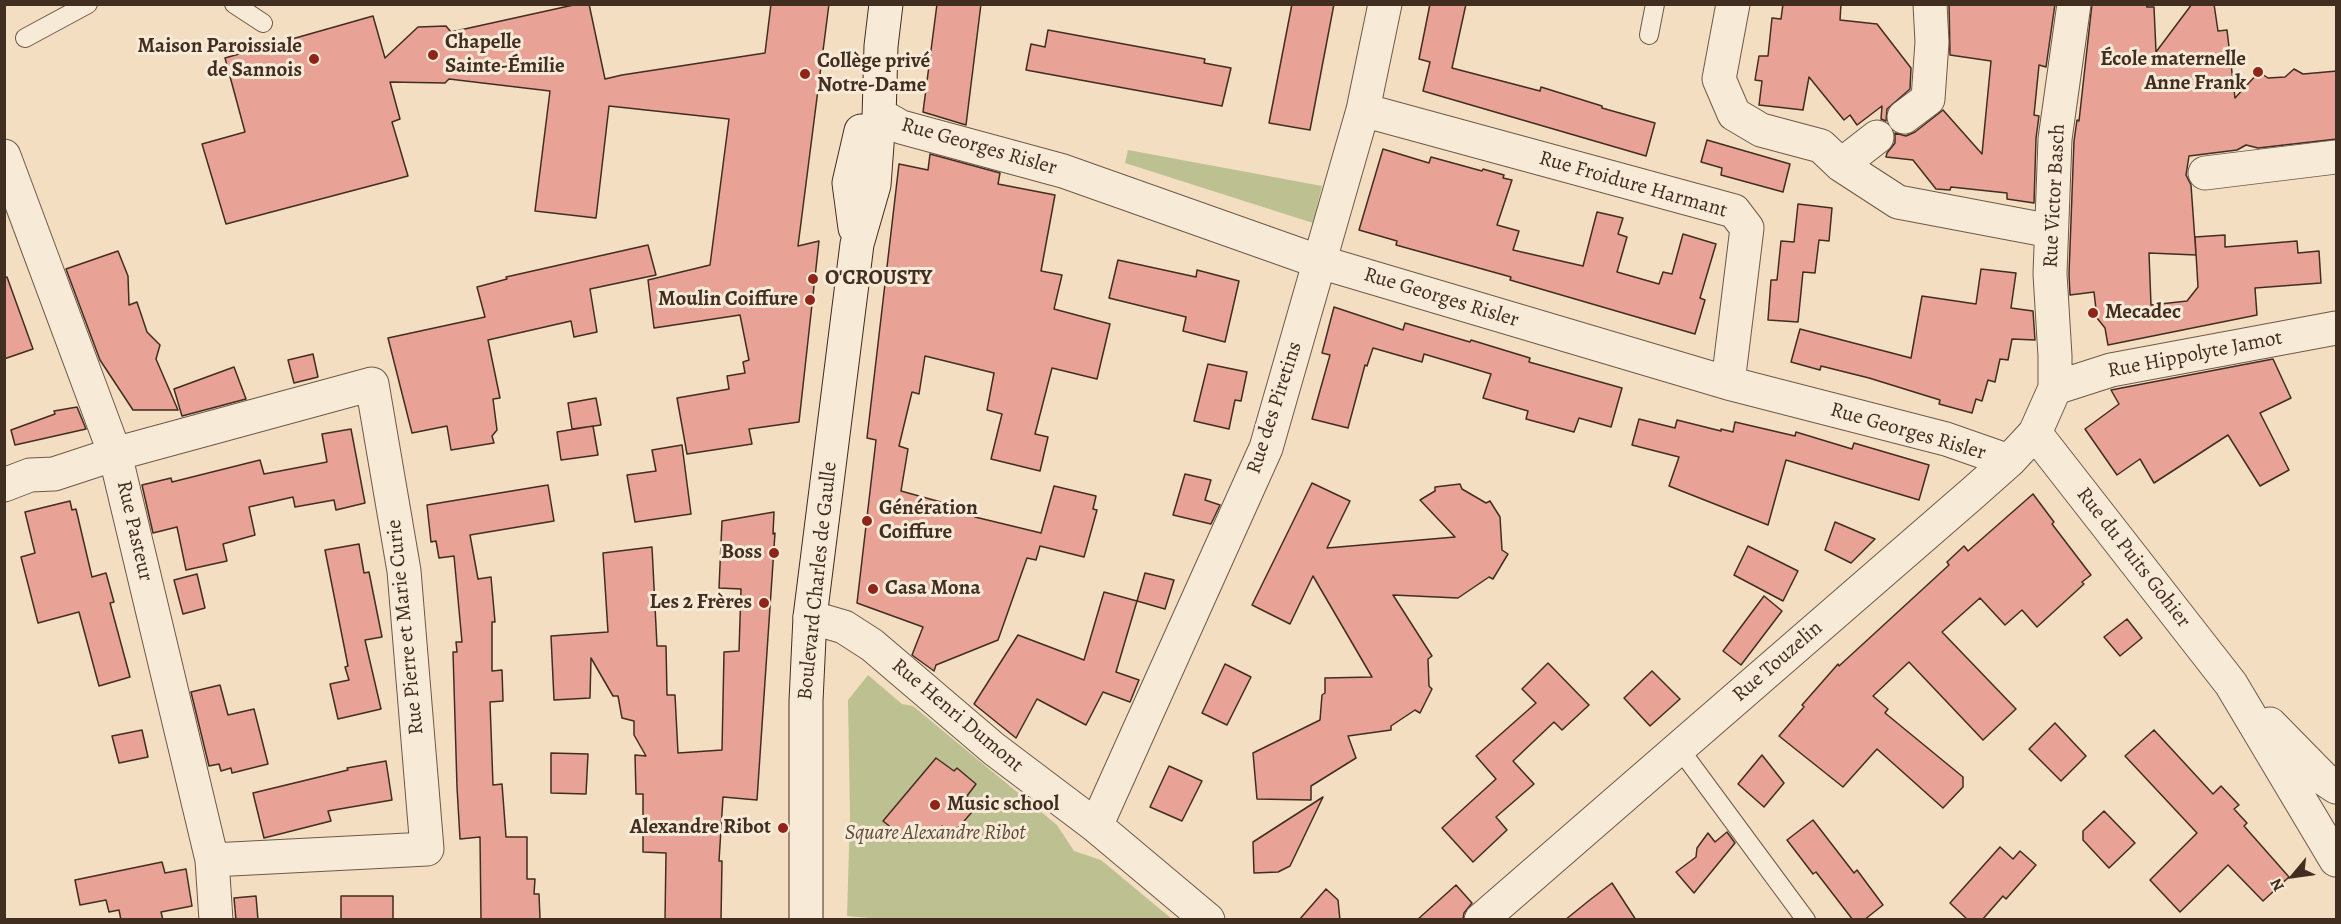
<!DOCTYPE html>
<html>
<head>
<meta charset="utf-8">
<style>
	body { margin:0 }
	#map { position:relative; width:2341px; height:924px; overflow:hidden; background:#f3dec1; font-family:Alegreya,serif }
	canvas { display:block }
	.frame { position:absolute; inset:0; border:6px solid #422d21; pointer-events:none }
	.north { position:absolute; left:2263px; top:846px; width:60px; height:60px; -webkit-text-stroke:4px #f7ead7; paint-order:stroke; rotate:241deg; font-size:16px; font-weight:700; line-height:24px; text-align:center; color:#422d21 }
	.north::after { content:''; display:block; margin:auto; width:21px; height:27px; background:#422d21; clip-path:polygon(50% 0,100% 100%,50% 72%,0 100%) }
</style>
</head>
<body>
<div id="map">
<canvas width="2341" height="924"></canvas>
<div class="frame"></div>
<div class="north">N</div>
</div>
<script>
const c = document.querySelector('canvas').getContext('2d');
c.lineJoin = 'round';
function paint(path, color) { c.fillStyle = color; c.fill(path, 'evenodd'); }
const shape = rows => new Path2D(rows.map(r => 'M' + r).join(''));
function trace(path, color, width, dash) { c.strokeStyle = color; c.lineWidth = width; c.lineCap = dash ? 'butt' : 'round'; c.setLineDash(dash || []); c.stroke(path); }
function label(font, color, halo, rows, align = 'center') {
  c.font = font + ' Alegreya,serif'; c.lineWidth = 6; c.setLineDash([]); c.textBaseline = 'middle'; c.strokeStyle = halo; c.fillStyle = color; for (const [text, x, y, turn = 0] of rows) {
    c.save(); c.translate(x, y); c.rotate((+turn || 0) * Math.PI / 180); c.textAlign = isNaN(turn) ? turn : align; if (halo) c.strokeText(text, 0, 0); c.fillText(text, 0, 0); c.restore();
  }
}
const green = shape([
	[1128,150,1322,186,1313,223,1125,163],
	[868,675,902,704,913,706,1057,825,1074,851,1101,860,1172,919,891,920,847,916,850,815,848,700]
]);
const building = shape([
	[578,4,589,4,605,79,622,75,765,53,771,4,829,4,798,246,819,241,799,422,749,429,752,444,687,454,677,398,729,389,727,376,745,373,743,362,749,360,740,315,654,328,648,280,710,265,729,119,609,106,596,218,535,211,550,91,449,79,445,83,390,82,400,119,392,122,408,176,226,224,202,144,245,132,225,58,373,16,385,58,418,27,446,26,451,32,578,4],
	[937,4,981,4,966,125,923,112,937,4],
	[1292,4,1334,4,1310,130,1269,123,1292,4],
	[1430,4,1466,4,1452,68,1540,91,1541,87,1602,106,1602,108,1655,123,1646,156,1423,91,1430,62,1419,59,1430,4],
	[1783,4,1841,4,1840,20,1877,24,1911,68,1910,89,1887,109,1886,121,1881,119,1882,106,1857,125,1850,115,1844,120,1809,77,1803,110,1759,105,1762,81,1755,80,1759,56,1768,56,1772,18,1781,19,1783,4],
	[1949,4,2055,4,2046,67,2039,65,2034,115,2039,116,2036,138,2034,203,2007,199,2007,193,1951,187,1950,190,1936,189,1913,160,1886,157,1887,153,1895,143,1895,133,1906,136,1915,132,1943,110,1982,154,1991,61,1950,55,1949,4],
	[2092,4,2146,4,2147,7,2154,7,2156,52,2192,4,2214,4,2218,31,2227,30,2235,98,2259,72,2268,78,2285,77,2294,69,2303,74,2337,71,2337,139,2258,148,2246,145,2237,150,2189,156,2186,175,2191,185,2196,255,2149,253,2151,305,2187,301,2198,287,2195,237,2225,235,2225,247,2297,241,2298,253,2319,251,2321,283,2255,288,2257,315,2108,345,2105,328,2097,318,2094,292,2070,295,2069,274,2074,141,2077,120,2079,121,2092,4],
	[1048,30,1205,59,1204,63,1231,68,1222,106,1026,70,1031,44,1045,47,1048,30],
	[1707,140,1790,164,1783,192,1721,175,1722,168,1701,162,1707,140],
	[1383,149,1429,163,1431,157,1482,171,1483,169,1504,175,1503,178,1512,180,1497,225,1519,231,1513,250,1583,266,1597,212,1623,218,1618,234,1627,237,1617,272,1659,284,1663,272,1672,274,1683,234,1716,244,1700,298,1705,300,1695,334,1510,280,1511,277,1396,245,1397,241,1359,230,1383,149],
	[930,154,1000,173,998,184,1055,195,1041,271,1062,275,1054,309,1110,324,1097,379,1052,368,1035,434,1048,437,1040,471,991,459,1002,414,987,410,994,373,925,356,919,394,912,392,899,446,908,449,901,491,977,512,975,517,1041,533,1054,486,1096,496,1093,509,1097,510,1084,557,1040,546,1036,560,1027,558,998,640,936,665,934,671,912,655,923,627,857,603,876,440,867,438,899,164,928,170,930,154],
	[1798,204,1832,208,1829,241,1819,240,1815,273,1803,272,1798,322,1768,320,1771,280,1777,280,1781,241,1794,242,1798,204],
	[648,245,656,275,590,289,597,332,574,337,571,321,488,340,500,398,493,399,497,430,492,436,494,443,451,450,447,426,412,433,388,338,485,317,477,287,507,279,506,277,648,245],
	[118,251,128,276,129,305,137,302,147,332,160,345,156,359,178,410,133,410,100,360,66,269,118,251],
	[1118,260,1196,277,1197,270,1239,281,1225,342,1183,331,1186,317,1109,298,1118,260],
	[1981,269,2016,273,2011,308,2033,311,2035,340,2012,339,2008,360,2000,359,1995,382,1988,380,1982,401,1976,399,1972,413,1939,404,1940,400,1869,378,1821,366,1820,370,1791,362,1800,329,1911,358,1922,296,1976,304,1981,269],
	[7,277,33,349,4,359,4,278,7,277],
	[1334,307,1403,330,1405,323,1470,342,1471,340,1530,358,1529,362,1622,388,1611,427,1579,418,1574,432,1526,419,1528,411,1483,398,1491,374,1424,354,1422,362,1373,348,1367,366,1365,365,1348,428,1312,419,1330,355,1322,353,1334,307],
	[313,354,318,377,294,383,288,360,313,354],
	[2273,359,2291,398,2260,413,2289,470,2260,486,2228,435,2154,483,2140,459,2117,475,2085,429,2119,404,2111,390,2273,359],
	[1208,364,1247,372,1241,401,1235,400,1229,429,1194,421,1208,364],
	[234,367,246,399,182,416,174,389,234,367],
	[596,398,601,425,572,429,568,403,596,398],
	[77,407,86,429,15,445,11,430,55,414,54,411,77,407],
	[1639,419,1675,428,1677,420,1721,431,1721,429,1733,432,1735,422,1795,436,1796,432,1852,449,1854,443,1929,465,1919,500,1786,460,1768,525,1669,486,1679,457,1632,445,1639,419],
	[593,426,598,455,561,460,557,432,593,426],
	[351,429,365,503,336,510,334,500,295,507,293,497,249,507,255,535,223,544,227,561,186,570,177,527,153,533,142,485,171,478,172,482,260,460,264,474,327,462,322,434,351,429],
	[682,445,691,514,635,522,627,475,656,471,652,450,682,445],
	[1185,474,1211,480,1205,500,1220,505,1211,524,1173,515,1185,474],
	[1312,483,1350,501,1327,548,1455,537,1420,500,1435,491,1435,487,1460,484,1462,489,1486,503,1490,501,1500,517,1502,550,1508,554,1493,579,1489,577,1458,598,1393,595,1432,656,1428,659,1429,686,1432,689,1420,713,1415,710,1391,726,1391,730,1348,736,1356,758,1311,786,1311,800,1257,799,1253,753,1320,720,1322,695,1325,693,1325,678,1372,677,1313,576,1290,624,1252,605,1312,483],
	[548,485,554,521,470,535,478,579,491,577,495,622,492,622,492,671,502,670,503,701,490,702,493,785,502,784,506,837,527,837,527,879,535,879,534,894,539,894,540,919,481,920,480,837,460,839,457,787,453,652,457,652,456,642,462,642,454,556,439,558,436,541,431,542,427,505,548,485],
	[2033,494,2054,522,2052,524,2091,575,2082,582,2084,584,2037,627,2022,610,2005,625,1980,598,1942,632,2016,709,1983,740,1909,662,1873,696,1888,709,1885,713,1963,777,1963,787,1943,808,1877,749,1843,787,1779,736,1804,707,1802,705,1838,664,1839,666,1949,565,1947,562,1964,546,1968,551,2033,494],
	[70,501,72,510,76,509,92,577,106,573,114,602,110,603,130,677,99,686,79,612,38,623,21,557,35,553,25,512,70,501],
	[774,512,773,534,775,533,757,800,723,797,719,861,722,861,721,920,665,920,666,853,643,852,643,794,636,794,635,755,646,756,634,735,634,721,622,718,618,696,613,696,591,658,590,698,554,700,551,636,608,632,603,553,652,547,657,646,666,646,667,695,675,695,678,753,722,750,724,652,739,651,741,589,719,588,722,521,774,512],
	[1835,522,1875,539,1851,563,1825,550,1835,522],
	[359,544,364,573,369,572,382,637,365,640,381,709,338,719,330,684,349,680,345,667,348,666,325,550,359,544],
	[1748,546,1798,571,1783,601,1734,575,1748,546],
	[1145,573,1174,580,1165,609,1137,601,1145,573],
	[197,574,205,608,183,614,174,580,197,574],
	[1104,592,1137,601,1116,672,1139,680,1130,702,1103,692,1086,725,1037,699,1016,738,974,704,1018,635,1084,660,1104,592],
	[1764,596,1782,611,1741,665,1723,651,1764,596],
	[2127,619,2142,638,2120,656,2104,637,2127,619],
	[1548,663,1589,705,1562,730,1554,722,1513,761,1534,784,1496,817,1507,830,1473,862,1442,828,1496,779,1476,756,1536,703,1522,689,1548,663],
	[1225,664,1251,677,1227,725,1202,713,1225,664],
	[1652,671,1680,699,1650,726,1624,698,1652,671],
	[220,685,228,715,254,709,268,764,232,773,231,768,221,771,219,764,209,766,191,692,220,685],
	[2055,723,2086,756,2061,781,2029,749,2055,723],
	[142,730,148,757,119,763,112,736,142,730],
	[2154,730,2213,794,2221,786,2239,805,2234,809,2247,823,2244,826,2289,877,2263,901,2228,865,2180,912,2150,880,2197,833,2125,756,2154,730],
	[551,753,588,754,586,794,551,793,551,753],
	[1762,755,1784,783,1764,807,1738,784,1762,755],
	[936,758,954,771,957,768,976,784,967,796,978,805,953,834,942,826,932,837,921,829,909,842,883,821,936,758],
	[386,761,392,800,328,811,331,821,264,838,253,793,348,770,347,768,386,761],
	[1169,766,1202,781,1182,821,1150,807,1169,766],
	[1323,797,1290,866,1278,872,1254,873,1253,842,1323,797],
	[2104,811,2135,843,2109,868,2083,840,2083,831,2104,811],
	[1813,820,1854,873,1857,870,1883,905,1864,920,1853,920,1816,872,1813,874,1787,840,1813,820],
	[1727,832,1735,843,1694,893,1676,872,1696,857,1697,848,1708,833,1715,842,1727,832],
	[2000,847,2013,859,2020,851,2036,865,2006,899,2003,896,1982,920,1968,920,1950,903,2000,847],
	[162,862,165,873,186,869,192,906,161,912,163,920,121,920,119,910,109,912,106,900,80,905,75,880,162,862],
	[1612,883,1636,920,1565,920,1591,899,1612,883],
	[1456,885,1472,903,1464,913,1463,919,1417,920,1456,885],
	[1326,889,1338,900,1340,920,1299,920,1326,889],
	[256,896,258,920,236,920,234,898,256,896],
	[341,896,393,896,393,920,341,920,341,896]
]);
const lane = shape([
	[234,4,263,23],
	[1649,35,1655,4],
	[25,38,88,4],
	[1679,748,1806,920]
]);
const street = shape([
	[1733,4,1719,79,1734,114,1761,130,1821,146,1841,165,1898,202,2051,231],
	[1363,110,1734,211,1747,228,1728,383],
	[1904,117,1928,99,1932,42,1930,4],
	[879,118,889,120,901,127,1063,171,1320,262,1728,383,1946,439,2009,461],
	[4,156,115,454,212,860,216,920],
	[1841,165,1877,137],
	[2205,173,2336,157],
	[2055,388,2111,370,2336,328],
	[2035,433,2231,684,2336,860],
	[4,485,30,475,54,474,115,454,372,384,404,571,427,849,212,860],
	[810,617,844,627,872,645,994,749,1096,826,1208,920],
	[2270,724,2324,779,2336,787],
	[1096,826,1266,448,1363,110,1385,4],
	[1481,920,1974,492,2009,461,2035,433,2055,388,2055,356,2050,274,2055,139,2074,4]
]);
const secondary = shape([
	[855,228,849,183,861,131],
	[806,920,806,701,810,617,857,244,874,185,879,118,881,46,886,4]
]);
const markers = [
	[433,55,6,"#8f2418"],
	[314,59,6,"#8f2418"],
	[2258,72,6,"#8f2418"],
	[805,74,6,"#8f2418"],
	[813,279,6,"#8f2418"],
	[810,300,6,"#8f2418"],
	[2093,313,6,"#8f2418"],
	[867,521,6,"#8f2418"],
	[774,553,6,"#8f2418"],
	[873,589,6,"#8f2418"],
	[764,603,6,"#8f2418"],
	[935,805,6,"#8f2418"],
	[783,828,6,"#8f2418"]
];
const poiNames = [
	["Chapelle",445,43],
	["Sainte-Émilie",445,67],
	["Maison Paroissiale",302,47,"right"],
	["de Sannois",302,71,"right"],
	["École maternelle",2246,60,"right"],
	["Anne Frank",2246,84,"right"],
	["Collège privé",817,62],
	["Notre-Dame",817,86],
	["O'CROUSTY",825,279],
	["Moulin Coiffure",798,300,"right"],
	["Mecadec",2105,313],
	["Génération",879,509],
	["Coiffure",879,533],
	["Boss",762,553,"right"],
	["Casa Mona",885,589],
	["Les 2 Frères",752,603,"right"],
	["Music school",947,805],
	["Alexandre Ribot",771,828,"right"]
];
const streetNames = [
	["Rue Georges Risler",979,147,16],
	["Rue Froidure Harmant",1633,185,16],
	["Rue Victor Basch",2055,196,-87],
	["Rue Georges Risler",1441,298,17],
	["Rue Hippolyte Jamot",2195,355,-11],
	["Rue des Piretins",1275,408,-72],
	["Rue Georges Risler",1908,432,16],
	["Rue Pasteur",134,531,77],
	["Rue du Puits Gohier",2133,558,52],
	["Boulevard Charles de Gaulle",818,581,-84],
	["Rue Pierre et Marie Curie",406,627,-96],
	["Rue Touzelin",1778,662,-41],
	["Rue Henri Dumont",957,716,40]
];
const parkNames = [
	["Square Alexandre Ribot",935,834]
];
paint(green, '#bdc191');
paint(building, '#e8a296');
trace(building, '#422d21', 1.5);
trace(lane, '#6e5949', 20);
trace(street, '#6e5949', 35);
trace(secondary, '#422d21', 35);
trace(lane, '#f7ead7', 18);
trace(street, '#f7ead7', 33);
trace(secondary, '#f7ead7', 33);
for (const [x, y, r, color] of markers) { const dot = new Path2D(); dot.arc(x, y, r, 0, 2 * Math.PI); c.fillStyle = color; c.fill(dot); trace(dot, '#f7ead7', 2); }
label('bold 21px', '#422d21', '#f7ead7', poiNames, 'left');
label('21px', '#422d21', '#f7ead7', streetNames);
label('italic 21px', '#5b4b37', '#f7ead7', parkNames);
</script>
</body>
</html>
